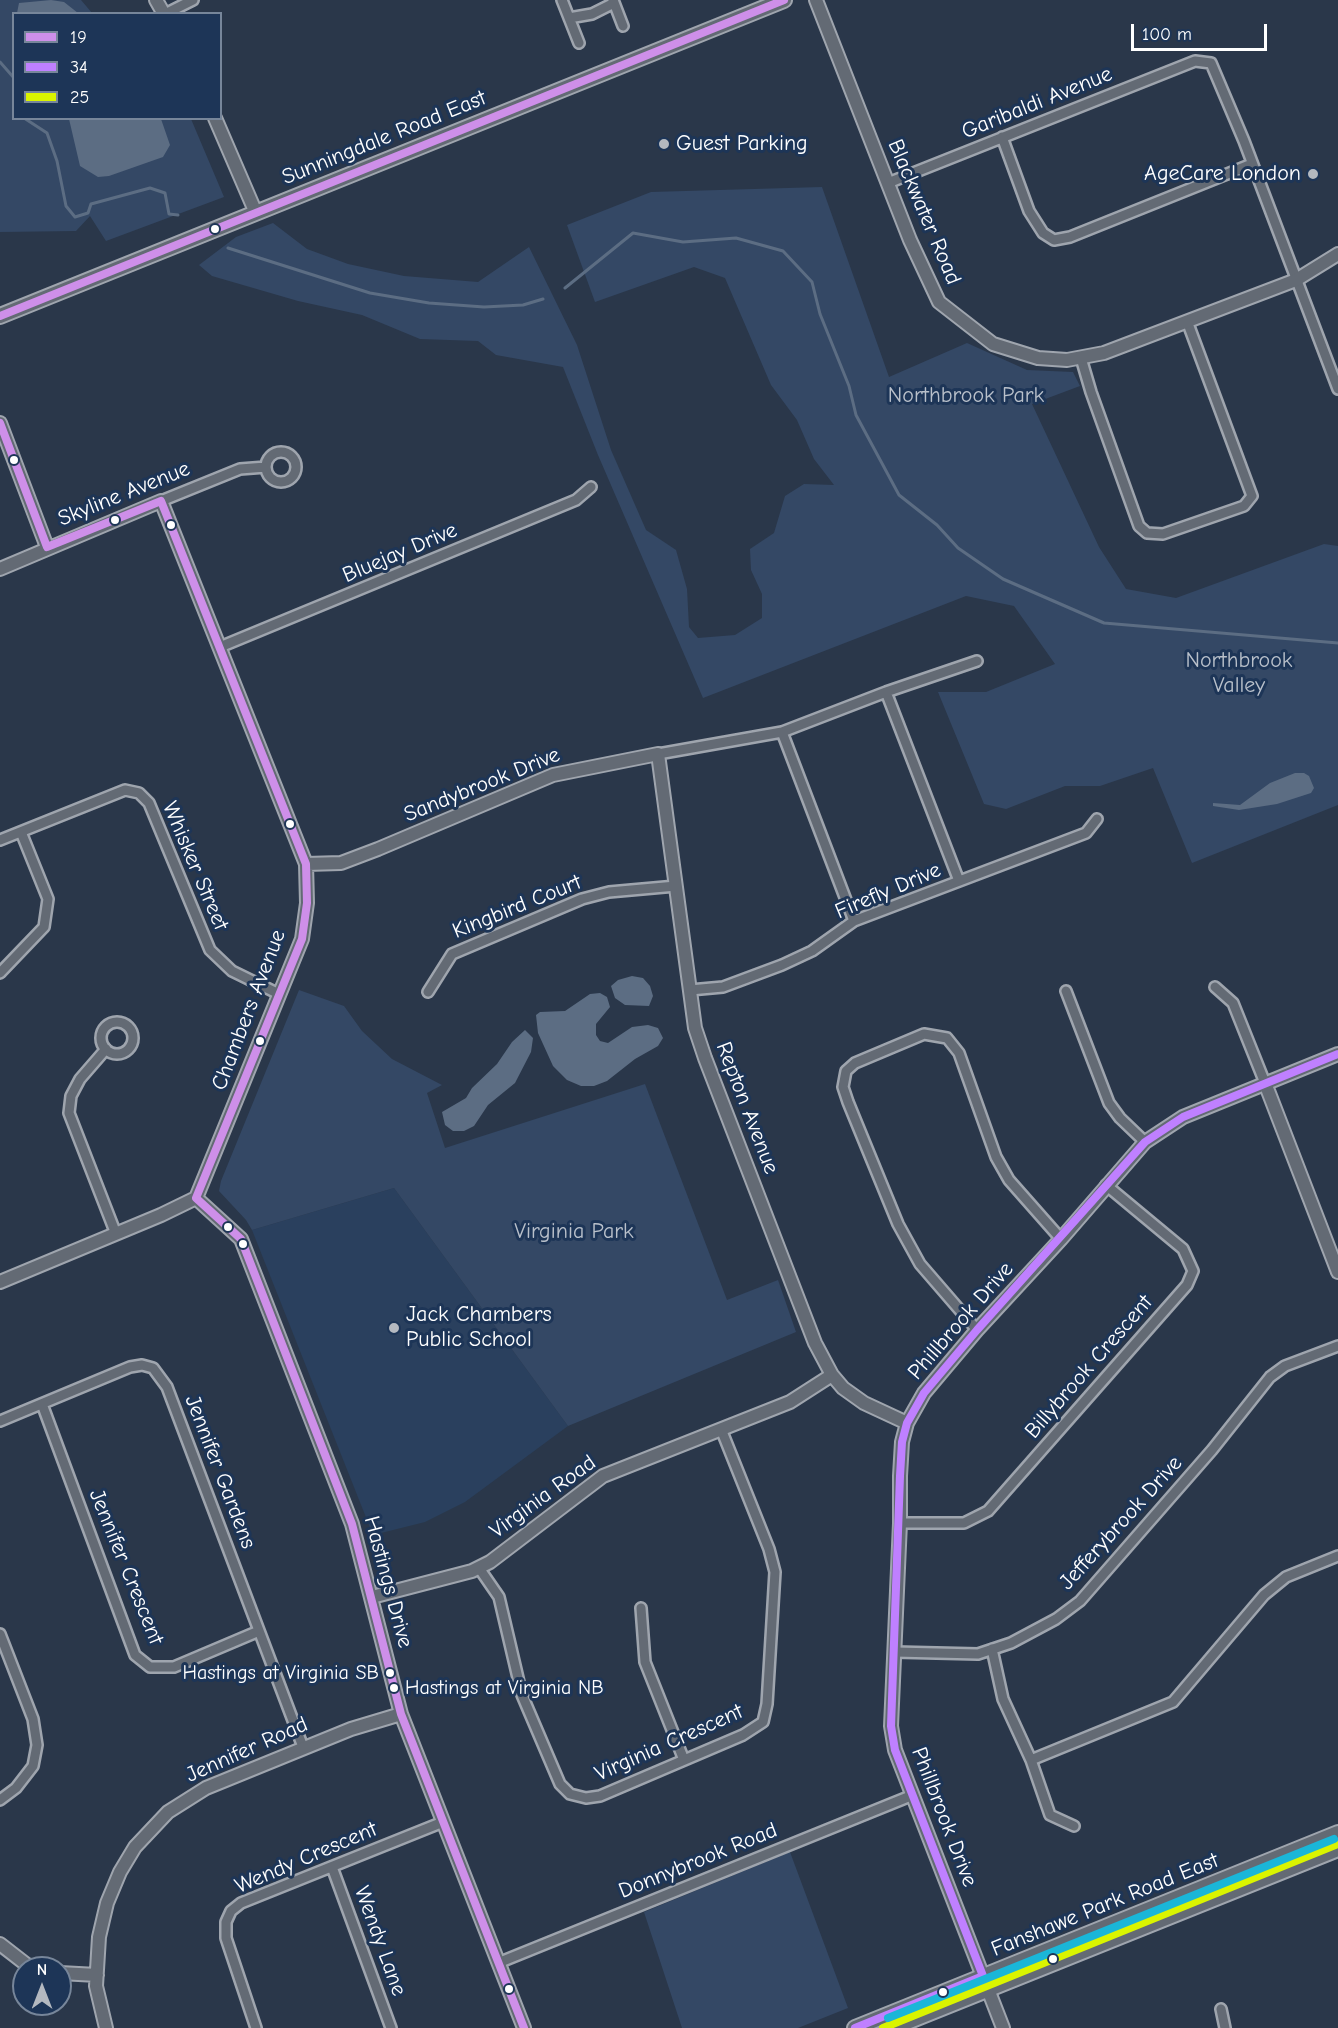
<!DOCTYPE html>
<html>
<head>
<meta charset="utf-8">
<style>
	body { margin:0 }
	#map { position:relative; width:1338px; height:2028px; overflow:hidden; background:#2a374a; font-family:"Comic Neue",sans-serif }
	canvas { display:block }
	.legend { position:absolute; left:12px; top:12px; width:210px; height:108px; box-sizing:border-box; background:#1d3557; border:2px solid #77869a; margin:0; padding:8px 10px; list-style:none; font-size:18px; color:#fff }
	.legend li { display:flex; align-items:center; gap:12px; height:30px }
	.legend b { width:30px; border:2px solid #77869a }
	.north { position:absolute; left:12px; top:1956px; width:60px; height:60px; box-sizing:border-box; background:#1d3557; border:2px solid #77869a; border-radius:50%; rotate:0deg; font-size:16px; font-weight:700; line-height:24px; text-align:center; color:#fff }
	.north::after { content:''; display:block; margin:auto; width:21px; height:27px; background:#b4b9c0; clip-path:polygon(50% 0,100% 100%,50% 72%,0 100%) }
	.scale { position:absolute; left:1131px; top:24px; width:136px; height:27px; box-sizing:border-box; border:3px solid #fff; border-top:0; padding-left:8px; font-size:18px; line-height:21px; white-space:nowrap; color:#fff; -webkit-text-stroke:4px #1d3557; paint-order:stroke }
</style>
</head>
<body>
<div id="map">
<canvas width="1338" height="2028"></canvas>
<ul class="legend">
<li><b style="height:8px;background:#ce8fe9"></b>19</li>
<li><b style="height:8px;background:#bf80ff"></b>34</li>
<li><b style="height:8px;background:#daf400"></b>25</li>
</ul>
<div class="north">N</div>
<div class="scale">100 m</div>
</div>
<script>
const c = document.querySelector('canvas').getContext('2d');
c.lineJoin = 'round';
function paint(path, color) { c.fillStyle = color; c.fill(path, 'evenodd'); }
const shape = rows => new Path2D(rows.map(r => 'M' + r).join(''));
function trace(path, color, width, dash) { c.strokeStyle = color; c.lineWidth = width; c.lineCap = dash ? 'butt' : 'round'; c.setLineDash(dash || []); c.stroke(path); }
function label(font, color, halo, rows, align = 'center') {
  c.font = font + ' "Comic Neue",sans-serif'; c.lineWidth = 6; c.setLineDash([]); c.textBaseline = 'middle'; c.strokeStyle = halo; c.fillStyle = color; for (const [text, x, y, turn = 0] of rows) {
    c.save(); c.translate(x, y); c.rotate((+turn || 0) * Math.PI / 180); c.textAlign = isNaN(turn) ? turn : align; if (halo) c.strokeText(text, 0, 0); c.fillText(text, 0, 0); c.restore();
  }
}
const built = shape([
	[394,1188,568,1426,465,1502,425,1522,373,1535,252,1230]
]);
const green = shape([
	[0,0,81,0,92,13,14,14,14,118,191,119,224,197,106,241,90,216,76,231,0,232],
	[822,187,889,377,967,343,1027,370,1073,372,1080,386,1032,404,1099,547,1126,589,1176,598,1324,544,1338,546,1338,805,1192,863,1153,768,1100,786,1065,786,1006,809,984,804,938,692,986,692,1055,664,1014,606,966,596,703,698,598,455,563,367,496,355,478,341,420,339,362,315,298,301,212,276,199,265,236,237,273,223,307,249,348,264,404,276,478,282,529,247,577,345,611,450,646,530,676,550,687,589,689,627,698,638,735,635,762,618,762,594,751,570,750,549,774,533,785,496,804,484,834,485,814,459,797,420,771,385,725,278,694,267,595,302,567,225,651,192],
	[299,990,344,1006,362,1031,392,1059,442,1085,427,1093,445,1148,645,1084,727,1300,778,1280,796,1332,568,1426,394,1188,252,1230,246,1220,219,1191,221,1181],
	[790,1852,848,2008,798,2028,682,2028,644,1912]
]);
const water = shape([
	[51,0,64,2,78,13,17,13,19,3],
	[69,119,161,119,170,145,163,157,109,176,98,177,80,166],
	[1295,773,1304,773,1309,776,1314,788,1311,793,1277,804,1239,810,1213,806,1213,803,1240,805,1270,783],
	[632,976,643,978,650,986,653,996,649,1006,625,1005,615,998,611,986,618,980],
	[600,993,607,997,610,1007,596,1024,596,1035,600,1041,608,1043,632,1027,648,1025,658,1028,663,1038,658,1046,635,1059,607,1081,594,1086,581,1086,567,1080,553,1066,538,1033,536,1015,540,1012,565,1011,590,994],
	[525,1030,533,1038,531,1052,515,1083,488,1105,474,1126,464,1131,453,1131,445,1125,442,1112,466,1098,472,1088,497,1064,512,1042]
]);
const stream = shape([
	[0,62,14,78],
	[24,118,47,133,57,161,66,206,75,217,88,213,91,204,150,188,165,193,169,214,178,215],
	[228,248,370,293,429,303,484,307,523,305,543,299],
	[565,288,633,233,683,242,736,238,783,251,812,282,820,314,849,386,856,415,899,495,937,525,958,548,1003,579,1104,623,1338,643]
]);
const minor = shape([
	[562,0,579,43],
	[613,0,623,26],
	[165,14,193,0],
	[569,18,592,14,614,3],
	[1002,137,1029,211,1043,233,1054,240,1070,237,1252,164],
	[888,183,1195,61,1211,63,1244,141,1338,389],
	[1081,358,1091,392,1139,526,1147,533,1163,534,1244,506,1252,496,1187,321],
	'266 467a15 15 0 1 1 30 0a15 15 0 1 1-30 0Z',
	[161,501,240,469,266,467],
	[220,647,576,500,591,487],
	[886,692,959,881],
	[782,732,854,921],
	[658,754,782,732,886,692,977,661],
	[0,840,125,790,139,793,149,803,210,950,232,971,279,994],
	[0,973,44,927,48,899,21,832],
	[1215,987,1233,1003,1265,1083],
	[690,990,723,987,782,965,812,951,854,921,1086,833,1097,819],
	[1066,991,1109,1103,1120,1118,1145,1142],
	[428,992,452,954,582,899,609,892,676,886],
	'101 1038a16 16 0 1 1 32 0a16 16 0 1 1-32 0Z',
	[106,1049,80,1079,71,1096,69,1113,116,1234],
	[977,1330,920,1264,898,1224,848,1102,843,1087,846,1071,855,1063,924,1034,947,1038,959,1053,996,1157,1009,1180,1061,1239],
	[42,1404,135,1655,150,1667,174,1667,259,1631],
	[0,1421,130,1367,142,1365,153,1368,167,1387,303,1747],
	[900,1523,964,1523,988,1511,1187,1285,1193,1271,1183,1249,1106,1185],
	[479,1568,499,1597,522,1695,560,1784,570,1794,586,1798,600,1796,743,1735,763,1722,767,1704,775,1572,769,1549,721,1429],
	[641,1608,645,1662,684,1760],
	[0,1634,33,1719,37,1745,33,1766,16,1788,0,1800],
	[992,1649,1003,1699,1031,1760,1050,1815,1074,1826],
	[895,1652,978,1654,1011,1643,1056,1619,1080,1601,1212,1450,1270,1377,1285,1366,1338,1346],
	[1031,1760,1173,1702,1264,1595,1286,1577,1338,1556],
	[332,1867,391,2028],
	[498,1963,913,1795],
	[1221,2009,1225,2028],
	[256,2028,226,1938,226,1922,231,1911,241,1903,443,1822]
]);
const tertiary = shape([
	[156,0,164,14],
	[816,0,910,240,939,302,993,344,1038,358,1067,360,1104,353,1296,280,1338,254],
	[215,118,256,213],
	[0,423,47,547],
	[0,569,161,501,306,864,307,903,302,939,196,1198,161,1215,0,1282],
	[306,864,341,863,378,849,553,775,658,754,695,1028,705,1058,815,1343,832,1375,843,1388,864,1403,907,1423],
	[1265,1083,1338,1272],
	[196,1198,241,1239,352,1524,401,1714,524,2028],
	[372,1597,472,1571,490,1562,603,1476,790,1402,832,1375],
	[0,1944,27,1965,39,1968],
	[60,1973,97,1975],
	[106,2028,96,1986,99,1937,107,1903,120,1872,135,1847,168,1812,206,1788,351,1729,401,1714],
	[1003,2028,895,1750,891,1726,900,1523,900,1476,902,1442,907,1423,924,1393,977,1330,1061,1239,1145,1142,1183,1117,1338,1054]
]);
const secondary = shape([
	[0,316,784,0],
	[855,2028,1338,1833],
	[892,2028,1338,1849]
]);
const bus1 = shape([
	[0,316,784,0],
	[0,423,47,547,161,501,306,864,307,903,302,939,196,1198,241,1239,352,1524,401,1714,524,2028]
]);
const bus2 = shape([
	[855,2028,983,1976,895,1750,891,1726,900,1476,902,1442,907,1423,924,1393,977,1330,1145,1142,1183,1117,1338,1054]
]);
const bus3 = shape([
	[883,2028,1338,1844]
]);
const bus4 = shape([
	[888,2018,1334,1839]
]);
const markers = [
	[664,144,6,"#b4b9c0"],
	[1313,174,6,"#b4b9c0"],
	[215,229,5,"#fff"],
	[14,460,5,"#fff"],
	[115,520,5,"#fff"],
	[171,525,5,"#fff"],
	[290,824,5,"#fff"],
	[260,1041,5,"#fff"],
	[228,1227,5,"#fff"],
	[243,1244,5,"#fff"],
	[394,1328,6,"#b4b9c0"],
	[390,1673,5,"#fff"],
	[394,1688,5,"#fff"],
	[1053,1959,5,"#fff"],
	[509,1989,5,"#fff"],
	[943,1992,5,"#fff"]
];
const busNames = [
	["Hastings at Virginia SB",379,1673],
	["Hastings at Virginia NB",405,1688,"left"]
];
const streetNames = [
	["Garibaldi Avenue",1037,103,-22],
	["Sunningdale Road East",384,138,-22],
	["Blackwater Road",924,212,67],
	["Skyline Avenue",124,494,-22],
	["Bluejay Drive",400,553,-23],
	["Sandybrook Drive",482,785,-22],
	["Whisker Street",195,866,67],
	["Firefly Drive",888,891,-23],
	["Kingbird Court",517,907,-22],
	["Chambers Avenue",249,1010,-69],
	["Repton Avenue",747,1108,69],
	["Phillbrook Drive",961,1321,-49],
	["Billybrook Crescent",1089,1367,-49],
	["Jennifer Gardens",220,1472,69],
	["Virginia Road",543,1497,-36],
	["Jefferybrook Drive",1121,1523,-48],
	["Jennifer Crescent",126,1567,68],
	["Hastings Drive",388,1582,75],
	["Virginia Crescent",669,1743,-24],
	["Jennifer Road",247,1750,-24],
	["Phillbrook Drive",944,1817,69],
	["Wendy Crescent",306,1858,-23],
	["Donnybrook Road",698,1861,-22],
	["Fanshawe Park Road East",1105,1905,-22],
	["Wendy Lane",380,1941,70]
];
const poiNames = [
	["Guest Parking",676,144],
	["AgeCare London",1301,174,"right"],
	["Jack Chambers",406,1315],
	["Public School",406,1340]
];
const parkNames = [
	["Northbrook Park",966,396],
	["Northbrook",1239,661],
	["Valley",1239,686],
	["Virginia Park",574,1232]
];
paint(built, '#2a405e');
paint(green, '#344865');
paint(water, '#5c6d83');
trace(stream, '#5c6d83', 3);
trace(minor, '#9fa5ae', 14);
trace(tertiary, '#9fa5ae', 16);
trace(secondary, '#9fa5ae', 18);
trace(minor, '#636a74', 9);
trace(tertiary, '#636a74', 12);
trace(secondary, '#636a74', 14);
trace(bus1, '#ce8fe9', 8);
trace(bus2, '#bf80ff', 8);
trace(bus3, '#daf400', 8);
trace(bus4, '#1ab6d8', 8);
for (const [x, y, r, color] of markers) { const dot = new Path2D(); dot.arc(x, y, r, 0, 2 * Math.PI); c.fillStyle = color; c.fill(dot); trace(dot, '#1d3557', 2); }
label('20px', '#fff', '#1d3557', busNames, 'right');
label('22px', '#fff', '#1d3557', streetNames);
label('22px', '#fff', '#1d3557', poiNames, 'left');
label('22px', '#b9c0ca', '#1d3557', parkNames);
</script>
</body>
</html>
